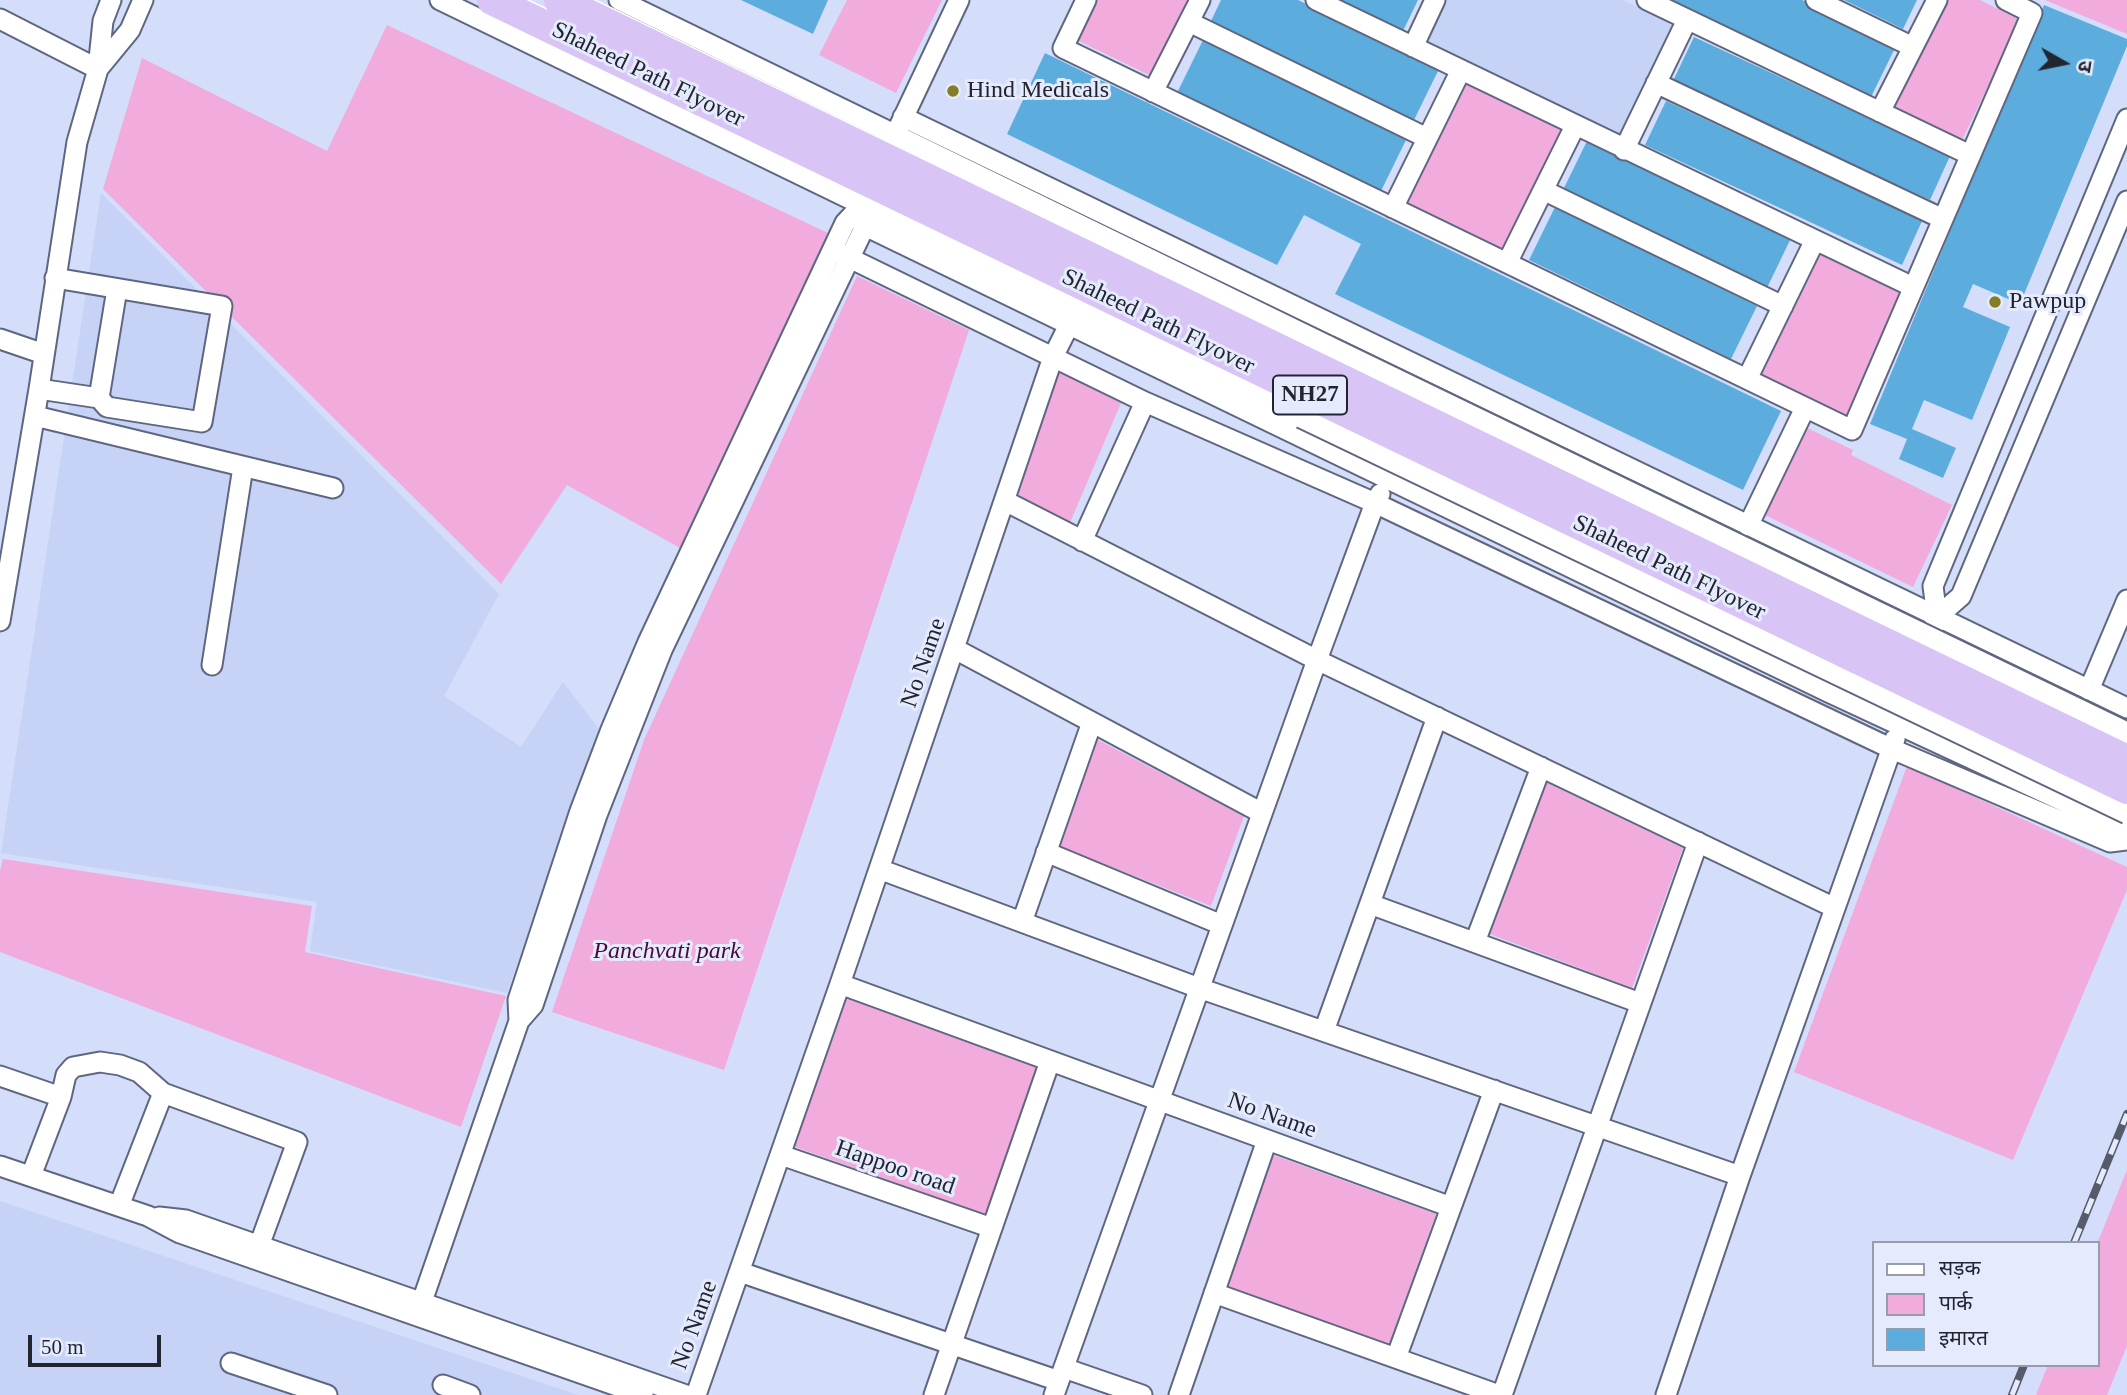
<!DOCTYPE html>
<html>
<head>
<meta charset="utf-8">
<style>
	body { margin:0 }
	#map { position:relative; width:2127px; height:1395px; overflow:hidden; background:#d4ddfa; font-family:"Times New Roman","Noto Sans Devanagari",serif }
	canvas { display:block }
	.legend { position:absolute; left:1872px; top:1241px; width:228px; height:126px; box-sizing:border-box; background:#e5ebfc; border:2px solid #979caa; margin:0; padding:9px 12px; list-style:none; font-size:21px; color:#222530 }
	.legend li { display:flex; align-items:center; gap:14px; height:35px }
	.legend b { width:35px; border:2px solid #979caa }
	.north { position:absolute; left:2029px; top:28px; width:70px; height:70px; -webkit-text-stroke:5px #e5ebfc; paint-order:stroke; rotate:99deg; font-size:19px; font-weight:700; line-height:28px; text-align:center; color:#222530 }
	.north::after { content:''; display:block; margin:auto; width:24px; height:32px; background:#222530; clip-path:polygon(50% 0,100% 100%,50% 72%,0 100%) }
	.scale { position:absolute; left:28px; top:1335px; width:133px; height:32px; box-sizing:border-box; border:4px solid #222530; border-top:0; padding-left:9px; font-size:21px; line-height:24px; white-space:nowrap; color:#222530; -webkit-text-stroke:5px #e5ebfc; paint-order:stroke }
</style>
</head>
<body>
<div id="map">
<canvas width="2127" height="1395"></canvas>
<ul class="legend">
<li><b style="height:9px;background:#fff"></b>सड़क</li>
<li><b style="height:19px;background:#f1abdd"></b>पार्क</li>
<li><b style="height:19px;background:#5caddd"></b>इमारत</li>
</ul>
<div class="north">उ</div>
<div class="scale">50 m</div>
</div>
<script>
const c = document.querySelector('canvas').getContext('2d');
c.lineJoin = 'round';
function paint(path, color) { c.fillStyle = color; c.fill(path, 'evenodd'); }
const shape = rows => new Path2D(rows.map(r => 'M' + r).join(''));
function trace(path, color, width, dash) { c.strokeStyle = color; c.lineWidth = width; c.lineCap = dash ? 'butt' : 'round'; c.setLineDash(dash || []); c.stroke(path); }
function label(font, color, halo, rows, align = 'center') {
  c.font = font + ' "Times New Roman",serif'; c.lineWidth = 6; c.setLineDash([]); c.textBaseline = 'middle'; c.strokeStyle = halo; c.fillStyle = color; for (const [text, x, y, turn = 0] of rows) {
    c.save(); c.translate(x, y); c.rotate((+turn || 0) * Math.PI / 180); c.textAlign = isNaN(turn) ? turn : align; if (halo) c.strokeText(text, 0, 0); c.fillText(text, 0, 0); c.restore();
  }
}
const built = shape([
	[1446,0,1623,0,1674,25,1620,136,1426,42],
	[101,193,499,594,444,696,521,747,563,682,599,729,507,993,310,951,317,902,1,853],
	[0,1201,578,1395,0,1395]
]);
const green = shape([
	[847,0,942,0,896,93,819,55],
	[1096,0,1191,0,1153,77,1077,40],
	[1945,0,1980,0,2020,20,1961,142,1893,108],
	[2045,0,2127,0,2127,34],
	[387,25,830,234,680,548,567,485,501,584,103,189,142,58,327,151],
	[1464,81,1564,130,1505,251,1406,202],
	[1817,250,1907,293,1848,418,1758,375],
	[857,276,969,330,724,1070,552,1012,644,740],
	[1059,371,1121,403,1069,525,1016,496],
	[1805,427,1853,450,1851,455,1952,505,1913,587,1763,514],
	[1096,739,1244,816,1211,906,1056,845],
	[1907,766,2127,867,2127,890,2013,1160,1794,1072],
	[1545,782,1683,848,1632,988,1490,934],
	[3,859,312,906,305,952,506,996,461,1127,0,952,0,871],
	[844,993,1040,1064,986,1215,790,1145],
	[1273,1155,1436,1214,1389,1344,1226,1286],
	[2127,1170,2127,1346,2107,1395,2036,1395,2048,1365,2097,1365,2097,1244]
]);
const building = shape([
	[741,0,828,0,813,34],
	[1221,0,1298,0,1439,69,1413,122,1210,23],
	[1341,0,1418,0,1403,31],
	[1668,0,1802,0,1896,46,1870,99],
	[1844,0,1917,0,1903,29],
	[2044,5,2127,39,2127,46,2020,304,1973,284,1963,307,2010,327,1972,420,1924,400,1912,429,1956,448,1943,478,1899,459,1907,439,1870,424],
	[1694,37,1950,156,1930,200,1673,81],
	[1203,40,1406,140,1380,193,1177,93],
	[1045,53,1781,411,1743,490,1335,294,1361,244,1304,215,1277,265,1007,134],
	[1666,101,1922,221,1902,265,1645,145],
	[1589,137,1792,236,1766,290,1563,190],
	[1555,207,1757,306,1731,359,1529,260]
]);
const minor = shape([
	[440,0,1301,418],
	[619,0,1329,346],
	[1086,0,1063,48,1852,430,2032,13,2006,0],
	[1316,0,1913,287],
	[1647,0,1970,155],
	[1816,0,1913,47],
	[0,19,98,69],
	[1189,22,1427,138],
	[1413,47,1435,0],
	[98,69,130,30,143,0],
	[1656,83,1943,219],
	[1153,92,1200,0],
	[1880,112,1937,0],
	[903,117,2127,708],
	[1624,150,1687,20],
	[1545,191,1783,306],
	[1393,208,1461,70],
	[865,226,1828,692,2127,831],
	[833,250,1145,402,1375,503,1892,749,2110,842,2127,840],
	[1507,263,1575,126],
	[0,339,44,354],
	[1747,379,1815,240],
	[39,389,99,398,107,407,202,422,222,306,55,278],
	[99,398,117,289],
	[35,416,333,488],
	[1005,501,1317,660,1835,908],
	[1748,526,1805,408],
	[1082,541,1145,402],
	[1937,617,1961,596,2127,201],
	[0,621,39,389,77,142,98,69,103,21,111,0],
	[955,649,1262,813],
	[1926,651,1937,617,1933,586,2127,119],
	[212,665,243,467],
	[2089,690,2127,600],
	[1046,852,1222,925],
	[879,869,1199,988,1740,1176],
	[1370,904,1640,1003],
	[1022,922,1092,722],
	[1475,942,1541,767],
	[840,984,1451,1207],
	[519,1021,533,1005,597,815,662,650,865,226,863,213],
	[1324,1031,1437,717],
	[0,1076,61,1097,31,1176],
	[61,1097,66,1075,73,1067,100,1062,120,1065,139,1072,163,1093],
	[781,1155,992,1228],
	[0,1166,148,1216,180,1233,643,1395],
	[119,1206,163,1093,297,1142,259,1246],
	[159,1217,186,1220,686,1395],
	[740,1272,1059,1381],
	[1214,1293,1499,1395],
	[417,1316,519,1021,518,1000,580,811,610,732,648,642,845,223,862,205,959,0],
	[1396,1358,1494,1090],
	[231,1363,327,1395],
	[1064,1368,1142,1395],
	[443,1385,470,1395],
	[696,1395,840,984,1053,357,1069,325],
	[934,1395,1050,1061],
	[1054,1395,1317,660,1375,503,1380,494],
	[1179,1395,1267,1140],
	[1502,1395,1698,842],
	[1666,1395,1740,1176,1895,739]
]);
const rail = shape([
	[2074,1243,2127,1114],
	[2012,1395,2024,1365]
]);
const minorBridge = shape([
	[1329,346,2127,732],
	[1301,418,2127,814]
]);
const highwayBridge = shape([
	[492,0,2127,789],
	[559,0,2127,760]
]);
const markers = [
	[953,91,7,"#857d23"],
	[1995,302,7,"#857d23"]
];
const shields = [
	[1310,395,74]
];
const shieldNames = [
	["NH27",1310,395]
];
const streetNames = [
	["Shaheed Path Flyover",648,75,26],
	["Shaheed Path Flyover",1158,322,26],
	["Shaheed Path Flyover",1669,568,26],
	["No Name",924,663,-71],
	["No Name",1272,1116,20],
	["Happoo road",895,1168,19],
	["No Name",695,1325,-70]
];
const poiNames = [
	["Hind Medicals",967,91],
	["Pawpup",2009,302]
];
const parkNames = [
	["Panchvati park",667,952]
];
paint(built, '#c6d2f6');
paint(green, '#f1abdd');
paint(building, '#5caddd');
trace(minor, '#5f6780', 23);
trace(minor, '#fff', 19);
trace(rail, '#565b6b', 8);
trace(rail, '#e5ebfc', 5, [16]);
trace(minorBridge, '#5f6780', 23, []);
trace(highwayBridge, '#fff', 33, []);
trace(minorBridge, '#fff', 19);
trace(highwayBridge, '#d9c4f6', 30);
for (const [x, y, r, color] of markers) { const dot = new Path2D(); dot.arc(x, y, r, 0, 2 * Math.PI); c.fillStyle = color; c.fill(dot); trace(dot, '#e5ebfc', 2.5); }
for (const [x, y, w] of shields) { const box = new Path2D(); box.roundRect(x - w / 2, y - 19.5, w, 39, 5); c.fillStyle = '#e5ebfc'; c.fill(box); trace(box, '#222530', 2); }
label('bold 23px', '#222530', null, shieldNames);
label('24px', '#222530', '#e5ebfc', streetNames);
label('24px', '#222530', '#e5ebfc', poiNames, 'left');
label('italic 24px', '#48093c', '#e5ebfc', parkNames);
</script>
</body>
</html>
